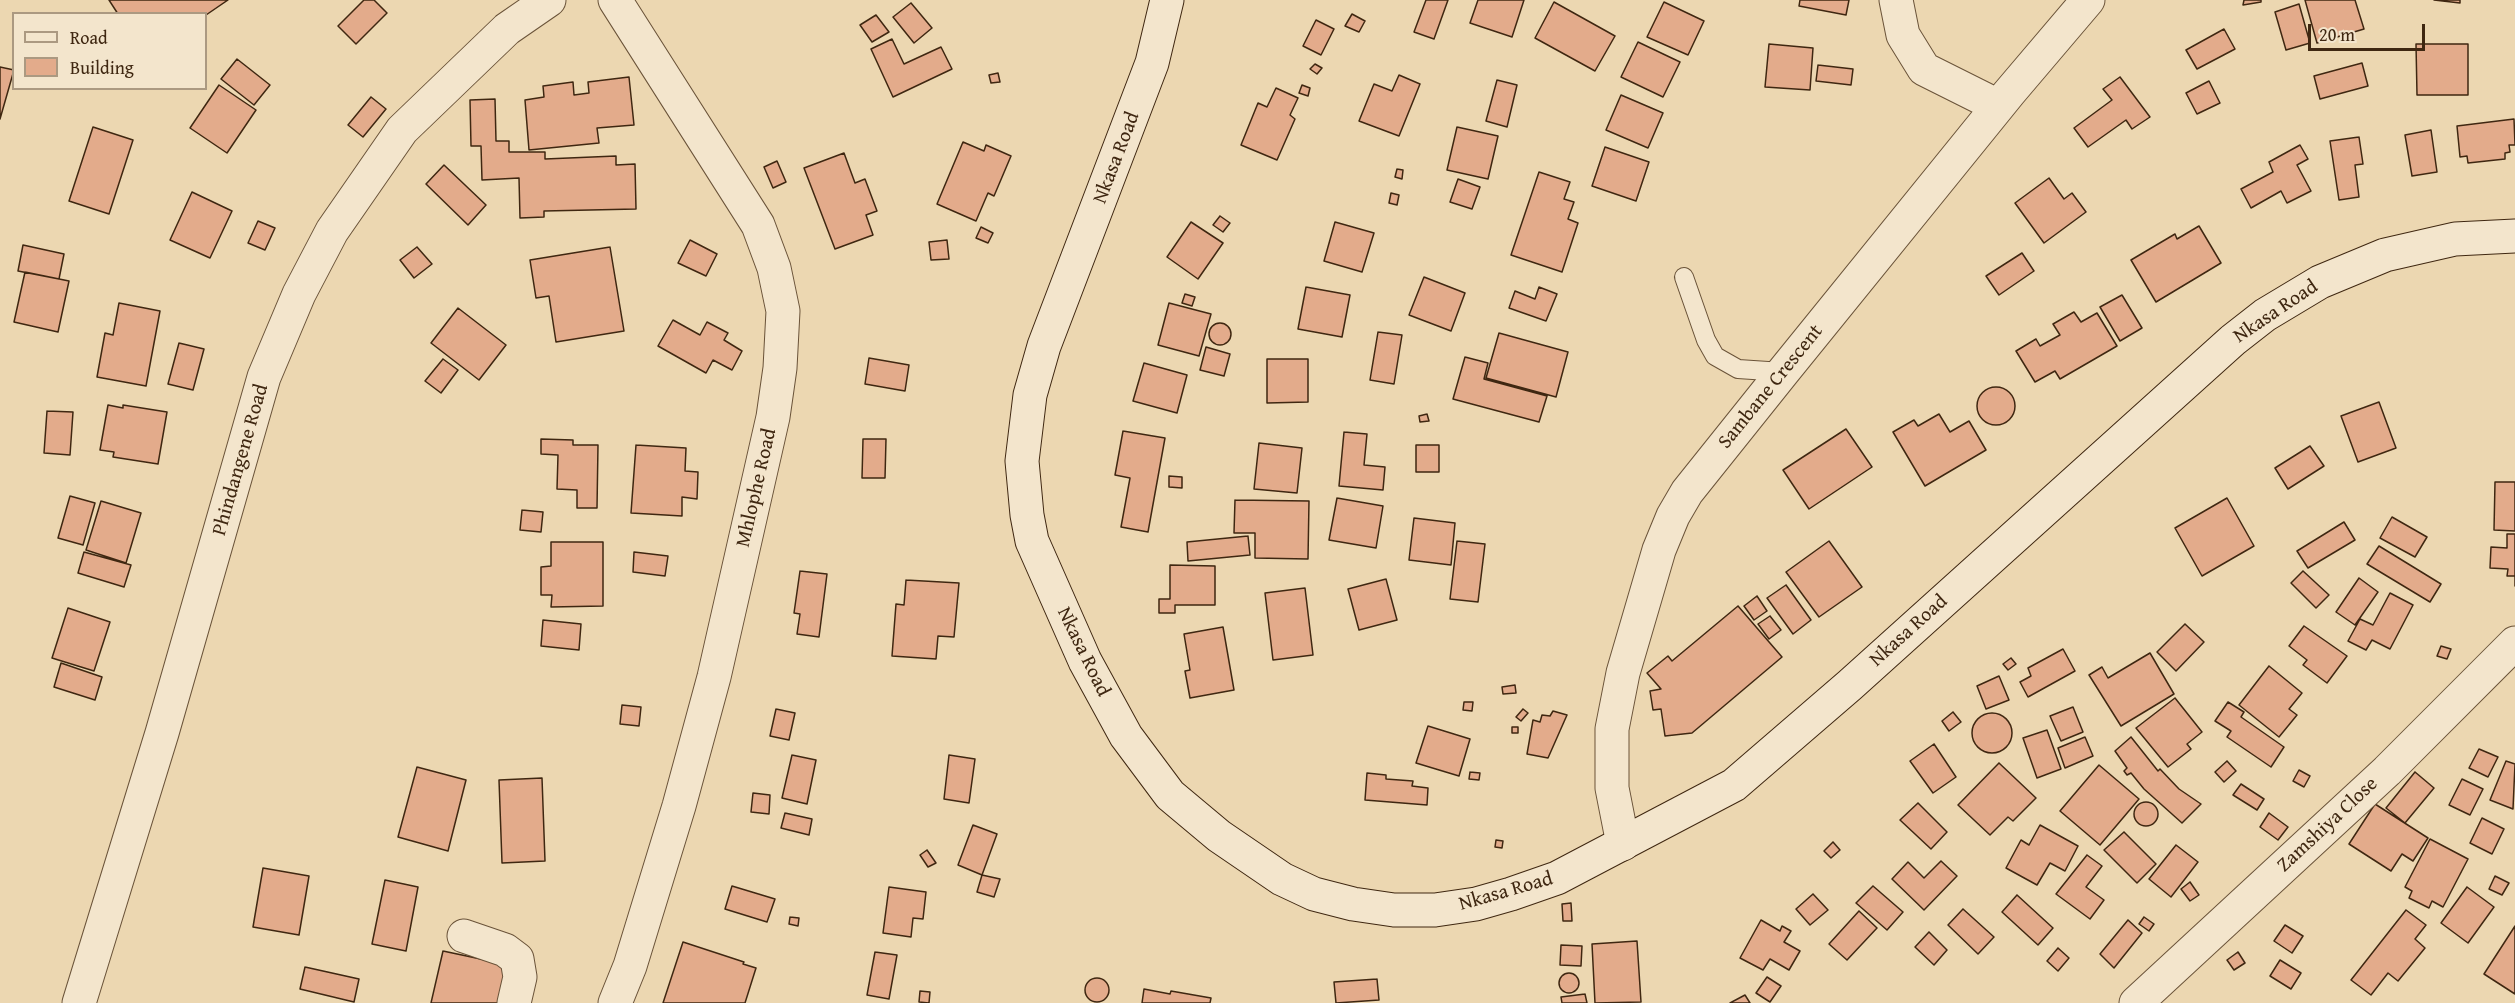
<!DOCTYPE html>
<html>
<head>
<meta charset="utf-8">
<style>
	body { margin:0 }
	#map { position:relative; width:2515px; height:1003px; overflow:hidden; background:#ecd7b1; font-family:"Gentium Book Plus",serif }
	canvas { display:block }
	.legend { position:absolute; left:12px; top:12px; width:195px; height:78px; box-sizing:border-box; background:#f3e5cc; border:2px solid #ab9981; margin:0; padding:8px 10px; list-style:none; font-size:18px; color:#3f2711 }
	.legend li { display:flex; align-items:center; gap:12px; height:30px }
	.legend b { width:30px; border:2px solid #ab9981 }
	.scale { position:absolute; left:2308px; top:24px; width:117px; height:27px; box-sizing:border-box; border:3px solid #3f2711; border-top:0; padding-left:8px; font-size:18px; line-height:21px; white-space:nowrap; color:#3f2711; -webkit-text-stroke:4px #f3e5cc; paint-order:stroke }
</style>
</head>
<body>
<div id="map">
<canvas width="2515" height="1003"></canvas>
<ul class="legend">
<li><b style="height:8px;background:#f3e5cc"></b>Road</li>
<li><b style="height:16px;background:#e3ab8b"></b>Building</li>
</ul>
<div class="scale">20 m</div>
</div>
<script>
const c = document.querySelector('canvas').getContext('2d');
c.lineJoin = 'round';
function paint(path, color) { c.fillStyle = color; c.fill(path, 'evenodd'); }
const shape = rows => new Path2D(rows.map(r => 'M' + r).join(''));
function trace(path, color, width, dash) { c.strokeStyle = color; c.lineWidth = width; c.lineCap = dash ? 'butt' : 'round'; c.setLineDash(dash || []); c.stroke(path); }
function label(font, color, halo, rows, align = 'center') {
  c.font = font + ' "Gentium Book Plus",serif'; c.lineWidth = 4.5; c.setLineDash([]); c.textBaseline = 'middle'; c.strokeStyle = halo; c.fillStyle = color; for (const [text, x, y, turn = 0] of rows) {
    c.save(); c.translate(x, y); c.rotate((+turn || 0) * Math.PI / 180); c.textAlign = isNaN(turn) ? turn : align; if (halo) c.strokeText(text, 0, 0); c.fillText(text, 0, 0); c.restore();
  }
}
const building = shape([
	[109,0,228,0,206,15,118,14,109,0],
	[364,0,374,0,387,13,356,44,338,26,364,0],
	[1426,0,1448,0,1434,39,1414,32,1426,0],
	[1478,0,1524,0,1512,37,1470,23,1478,0],
	[1800,0,1849,0,1846,15,1799,6,1800,0],
	[2244,0,2261,0,2261,2,2243,5,2244,0],
	[2305,0,2355,0,2364,29,2317,43,2305,0],
	[2434,0,2460,0,2460,3,2434,0],
	[1554,2,1615,36,1595,71,1535,38,1554,2],
	[1664,2,1704,21,1688,55,1647,37,1664,2],
	[911,3,932,28,914,43,893,17,911,3],
	[2299,4,2310,43,2286,50,2275,12,2299,4],
	[1352,14,1365,21,1359,32,1345,26,1352,14],
	[876,15,889,32,872,42,860,25,876,15],
	[1316,20,1334,29,1321,55,1303,46,1316,20],
	[2224,29,2235,49,2197,69,2186,50,2224,29],
	[892,39,904,64,941,47,952,69,893,97,871,49,892,39],
	[1638,42,1680,62,1663,97,1621,77,1638,42],
	[1769,44,1813,48,1810,90,1765,87,1769,44],
	[2416,44,2468,44,2468,95,2417,95,2416,44],
	[237,59,270,85,254,105,221,79,237,59],
	[2362,63,2368,86,2320,99,2314,76,2362,63],
	[1315,64,1322,68,1317,74,1310,69,1315,64],
	[1818,65,1853,69,1851,85,1816,81,1818,65],
	[0,67,14,70,0,119,0,67],
	[998,73,1000,82,991,83,989,75,998,73],
	[1399,75,1420,84,1399,136,1359,121,1374,84,1392,91,1399,75],
	[629,77,634,125,597,128,599,143,529,150,525,100,544,97,543,86,573,82,574,95,589,93,588,82,629,77],
	[2120,77,2150,117,2132,129,2126,120,2088,147,2074,128,2112,100,2103,89,2120,77],
	[1497,80,1517,85,1507,127,1486,121,1497,80],
	[2209,81,2220,103,2197,114,2186,93,2209,81],
	[219,85,256,110,227,153,190,128,219,85],
	[1302,85,1310,88,1308,96,1299,93,1302,85],
	[1276,88,1298,98,1290,115,1295,119,1277,160,1241,145,1258,103,1267,107,1276,88],
	[1621,95,1663,113,1648,148,1606,130,1621,95],
	[371,97,386,109,363,137,348,125,371,97],
	[495,99,496,141,509,141,509,152,545,152,545,159,616,156,616,165,635,164,636,209,544,211,544,217,520,218,519,178,482,180,481,146,471,146,470,100,495,99],
	[2514,119,2515,145,2509,145,2510,152,2505,153,2505,159,2468,163,2467,156,2460,157,2457,126,2514,119],
	[93,127,133,140,109,214,69,201,93,127],
	[1457,127,1498,136,1488,179,1447,170,1457,127],
	[2431,130,2437,172,2412,176,2405,135,2431,130],
	[2359,137,2363,164,2355,165,2359,197,2339,200,2330,141,2359,137],
	[963,142,984,151,986,145,1011,156,994,196,988,193,976,221,937,204,963,142],
	[2300,145,2308,159,2297,165,2311,191,2287,203,2281,191,2251,208,2241,189,2273,172,2269,162,2300,145],
	[1605,147,1649,162,1636,201,1592,186,1605,147],
	[844,153,855,183,865,179,877,211,866,215,873,235,835,249,804,168,844,153],
	[777,161,786,182,773,188,764,167,777,161],
	[444,165,486,205,468,225,426,184,444,165],
	[1397,169,1403,170,1402,179,1395,177,1397,169],
	[1539,172,1570,182,1564,199,1574,202,1568,219,1578,223,1562,272,1511,255,1539,172],
	[2049,178,2064,199,2072,193,2086,212,2044,243,2015,203,2049,178],
	[1458,179,1480,187,1472,209,1450,202,1458,179],
	[192,192,232,211,210,258,170,240,192,192],
	[1391,193,1399,195,1397,205,1389,203,1391,193],
	[1220,216,1230,223,1223,232,1213,225,1220,216],
	[258,221,275,228,265,250,248,243,258,221],
	[1191,222,1223,243,1198,279,1167,257,1191,222],
	[1335,222,1374,233,1362,272,1324,261,1335,222],
	[2199,226,2221,263,2156,302,2131,260,2175,234,2177,239,2199,226],
	[981,227,993,233,988,243,976,238,981,227],
	[690,240,717,254,706,276,678,263,690,240],
	[947,240,949,259,931,260,929,242,947,240],
	[23,245,64,254,59,279,18,271,23,245],
	[417,247,432,264,414,278,400,260,417,247],
	[610,247,624,331,556,342,549,296,536,298,530,260,610,247],
	[2022,253,2034,271,1999,295,1986,276,2022,253],
	[25,272,69,281,58,332,14,322,25,272],
	[1424,277,1465,293,1451,331,1409,315,1424,277],
	[1306,287,1350,295,1342,337,1298,329,1306,287],
	[1539,287,1557,294,1546,321,1509,308,1515,291,1535,299,1539,287],
	[1185,294,1195,297,1192,306,1182,303,1185,294],
	[2122,295,2142,328,2120,341,2100,307,2122,295],
	[119,303,160,311,146,386,97,377,105,333,113,335,119,303],
	[1169,303,1211,314,1199,356,1158,345,1169,303],
	[458,308,506,345,479,380,431,343,458,308],
	[2074,312,2081,322,2097,313,2117,346,2060,379,2055,371,2035,382,2016,351,2036,339,2040,346,2060,335,2053,324,2074,312],
	[673,320,700,335,707,322,728,333,724,340,742,351,732,370,713,360,706,373,658,346,673,320],
	'1209 334a11 11 0 1 1 22 0a11 11 0 1 1-22 0Z',
	[1378,332,1402,335,1394,384,1370,380,1378,332],
	[1499,333,1568,352,1556,397,1486,378,1499,333],
	[179,343,204,349,193,390,168,384,179,343],
	[1206,347,1230,354,1224,376,1200,370,1206,347],
	[1465,357,1488,363,1484,379,1547,396,1539,422,1453,399,1465,357],
	[869,358,909,365,905,391,865,384,869,358],
	[443,359,458,370,441,393,425,381,443,359],
	[1267,359,1308,359,1308,402,1267,403,1267,359],
	[1144,363,1187,375,1177,413,1133,401,1144,363],
	'1977 406a19 19 0 1 1 38 0a19 19 0 1 1-38 0Z',
	[2379,402,2396,448,2358,462,2341,416,2379,402],
	[108,405,123,408,123,405,167,412,158,464,113,457,114,452,100,450,108,405],
	[47,411,73,412,70,455,44,453,47,411],
	[1427,414,1429,421,1420,422,1419,416,1427,414],
	[1939,414,1950,432,1969,421,1986,450,1925,486,1893,432,1914,420,1918,426,1939,414],
	[1846,429,1872,467,1809,509,1783,470,1846,429],
	[1123,431,1165,438,1148,532,1121,527,1130,478,1115,475,1123,431],
	[1344,432,1367,434,1364,465,1385,467,1383,490,1339,486,1344,432],
	[541,439,573,440,573,445,598,445,597,508,577,508,577,490,557,489,558,455,541,454,541,439],
	[863,439,886,439,885,478,862,478,863,439],
	[1259,443,1302,448,1297,493,1254,489,1259,443],
	[636,445,686,448,685,471,698,472,697,499,682,497,682,516,631,513,636,445],
	[1416,445,1439,445,1439,472,1416,472,1416,445],
	[2310,446,2324,466,2288,489,2275,468,2310,446],
	[1169,476,1182,477,1182,488,1169,487,1169,476],
	[2495,482,2515,482,2515,531,2494,530,2495,482],
	[70,496,95,503,83,545,58,538,70,496],
	[1337,498,1383,506,1376,548,1329,540,1337,498],
	[2227,498,2254,546,2202,576,2175,528,2227,498],
	[1235,500,1309,501,1308,559,1255,558,1255,533,1234,533,1235,500],
	[101,501,141,513,126,563,86,550,101,501],
	[522,510,543,512,541,532,520,530,522,510],
	[2392,517,2427,537,2415,557,2380,538,2392,517],
	[1414,518,1455,523,1451,565,1409,560,1414,518],
	[2344,522,2355,540,2308,568,2297,551,2344,522],
	[2507,534,2515,534,2515,586,2515,576,2507,576,2508,569,2490,568,2491,547,2507,548,2507,534],
	[1248,536,1250,555,1188,561,1187,542,1248,536],
	[1457,541,1485,544,1478,602,1450,599,1457,541],
	[1829,541,1862,587,1819,617,1786,572,1829,541],
	[551,542,603,542,603,606,551,607,552,595,541,595,541,567,551,566,551,542],
	[2379,546,2441,584,2430,602,2367,564,2379,546],
	[84,552,131,565,124,587,78,573,84,552],
	[634,552,668,556,665,576,633,572,634,552],
	[1170,565,1215,566,1215,605,1175,605,1175,613,1159,613,1159,599,1170,599,1170,565],
	[800,571,827,574,819,637,797,634,800,614,794,613,800,571],
	[2303,571,2329,595,2316,608,2291,583,2303,571],
	[2359,578,2378,592,2355,625,2336,612,2359,578],
	[1386,579,1397,620,1359,630,1348,589,1386,579],
	[906,580,959,583,954,637,938,636,936,659,892,656,896,604,904,605,906,580],
	[1786,585,1811,620,1793,634,1767,598,1786,585],
	[1305,588,1313,655,1273,660,1265,593,1305,588],
	[2390,593,2413,605,2390,649,2372,640,2366,650,2348,641,2360,619,2373,625,2390,593],
	[1757,596,1767,611,1754,620,1744,606,1757,596],
	[1738,606,1782,657,1692,733,1665,736,1661,709,1653,710,1650,691,1661,689,1647,673,1668,656,1672,661,1738,606],
	[68,608,110,622,94,671,52,658,68,608],
	[1770,616,1781,630,1769,639,1758,624,1770,616],
	[543,620,581,624,579,650,541,646,543,620],
	[2185,624,2204,642,2176,671,2157,652,2185,624],
	[2304,626,2347,656,2327,683,2303,665,2307,660,2289,646,2304,626],
	[1223,627,1234,690,1190,698,1185,671,1190,670,1184,634,1223,627],
	[2441,646,2451,649,2447,659,2437,656,2441,646],
	[2063,649,2075,671,2028,697,2020,682,2031,676,2028,668,2063,649],
	[2150,653,2174,694,2121,726,2089,675,2102,667,2108,678,2150,653],
	[2011,658,2016,664,2008,670,2003,664,2011,658],
	[61,663,102,677,95,700,54,687,61,663],
	[2269,666,2302,693,2289,709,2297,715,2279,737,2239,705,2269,666],
	[1999,676,2009,700,1986,709,1977,686,1999,676],
	[1515,685,1516,693,1503,694,1502,687,1515,685],
	[2175,698,2202,732,2187,744,2191,749,2168,767,2136,728,2175,698],
	[1464,702,1473,702,1472,711,1463,710,1464,702],
	[2228,702,2244,712,2241,717,2284,747,2271,767,2227,737,2231,731,2215,721,2228,702],
	[622,705,641,707,639,726,620,724,622,705],
	[2073,707,2083,732,2061,741,2050,716,2073,707],
	[776,709,795,713,789,740,770,736,776,709],
	[1523,709,1528,713,1521,721,1516,717,1523,709],
	[1553,711,1567,715,1548,758,1527,754,1533,720,1540,722,1542,715,1550,716,1553,711],
	[1953,712,1961,722,1949,731,1942,721,1953,712],
	'1972 733a20 20 0 1 1 40 0a20 20 0 1 1-40 0Z',
	[1428,726,1470,739,1459,776,1416,763,1428,726],
	[1512,727,1518,727,1518,733,1512,733,1512,727],
	[2047,730,2061,769,2037,778,2023,738,2047,730],
	[2085,737,2093,756,2065,768,2058,748,2085,737],
	[2131,737,2158,771,2160,769,2179,789,2201,804,2182,823,2144,789,2131,773,2127,775,2124,771,2127,768,2115,751,2131,737],
	[1934,744,1956,777,1933,793,1910,761,1934,744],
	[2479,749,2498,757,2488,777,2469,768,2479,749],
	[792,755,816,760,807,804,782,798,792,755],
	[949,755,975,759,969,803,944,799,949,755],
	[2227,761,2236,771,2224,782,2215,772,2227,761],
	[2506,761,2515,764,2513,809,2490,800,2506,761],
	[1999,763,2036,798,2013,821,2008,817,1990,835,1958,805,1999,763],
	[2099,765,2139,799,2100,845,2060,811,2099,765],
	[417,767,466,780,448,851,398,837,417,767],
	[2299,770,2310,776,2304,787,2293,781,2299,770],
	[1470,772,1480,773,1479,780,1469,779,1470,772],
	[2415,772,2434,788,2405,823,2386,808,2415,772],
	[1367,773,1386,775,1386,779,1413,781,1412,786,1428,788,1427,805,1365,800,1367,773],
	[542,778,545,861,502,863,499,780,542,778],
	[2462,779,2483,789,2470,815,2449,805,2462,779],
	[2241,784,2264,799,2257,810,2233,795,2241,784],
	[753,793,770,795,769,814,751,812,753,793],
	'2134 814a12 12 0 1 1 24 0a12 12 0 1 1-24 0Z',
	[1918,803,1947,832,1931,849,1900,820,1918,803],
	[2375,804,2428,838,2413,861,2402,854,2391,871,2349,844,2375,804],
	[785,813,812,819,809,835,781,828,785,813],
	[2269,813,2288,827,2278,840,2260,827,2269,813],
	[2482,818,2504,829,2492,854,2470,843,2482,818],
	[973,825,997,834,982,875,958,865,973,825],
	[2040,825,2078,846,2065,871,2050,863,2037,885,2006,868,2021,840,2029,845,2040,825],
	[2124,832,2156,864,2137,883,2104,850,2124,832],
	[2430,839,2468,859,2443,907,2432,901,2429,908,2409,898,2412,891,2405,887,2430,839],
	[1496,840,1503,841,1502,848,1495,847,1496,840],
	[1833,842,1840,850,1831,858,1824,851,1833,842],
	[2176,845,2198,862,2171,897,2149,879,2176,845],
	[927,850,936,863,928,867,920,855,927,850],
	[2087,855,2102,866,2086,887,2104,900,2090,919,2056,894,2087,855],
	[1941,861,1957,876,1924,910,1892,879,1908,862,1924,878,1941,861],
	[263,868,309,876,299,935,253,927,263,868],
	[982,875,1000,879,994,897,977,892,982,875],
	[2495,876,2509,883,2502,895,2489,889,2495,876],
	[385,880,418,887,406,951,372,944,385,880],
	[2190,882,2199,895,2190,901,2181,889,2190,882],
	[732,886,775,899,767,922,725,909,732,886],
	[1873,886,1903,912,1887,930,1856,903,1873,886],
	[889,887,926,892,923,919,913,918,911,937,883,933,889,887],
	[2467,887,2494,907,2468,943,2441,923,2467,887],
	[1813,894,1828,910,1810,925,1796,909,1813,894],
	[2017,895,2053,928,2038,945,2002,912,2017,895],
	[1571,903,1572,921,1563,921,1562,904,1571,903],
	[1963,909,1994,937,1978,954,1948,925,1963,909],
	[2406,910,2426,925,2415,939,2425,948,2398,981,2388,973,2371,995,2351,980,2406,910],
	[1859,911,1877,928,1847,960,1829,944,1859,911],
	[790,917,799,918,798,926,789,924,790,917],
	[2144,917,2154,924,2149,931,2139,924,2144,917],
	[1761,920,1780,931,1782,926,1791,931,1784,942,1800,951,1789,970,1770,959,1763,970,1740,958,1761,920],
	[2128,920,2142,933,2114,968,2100,954,2128,920],
	[2285,925,2303,936,2292,953,2274,941,2285,925],
	[2515,926,2515,994,2484,974,2515,926],
	[1929,932,1947,950,1934,965,1915,947,1929,932],
	[1637,941,1641,1002,1595,1003,1592,944,1637,941],
	[683,942,744,962,743,964,756,968,745,1003,663,1003,683,942],
	[1561,945,1582,946,1581,966,1560,965,1561,945],
	[2058,948,2069,958,2058,971,2047,961,2058,948],
	[443,951,509,965,501,1003,431,1003,443,951],
	[875,952,897,955,889,999,867,995,875,952],
	[2238,952,2245,963,2234,970,2227,960,2238,952],
	[2280,960,2301,973,2291,989,2270,976,2280,960],
	[305,967,359,979,354,1002,300,989,305,967],
	'1559 983a10 10 0 1 1 20 0a10 10 0 1 1-20 0Z',
	[1767,977,1781,986,1770,1002,1756,993,1767,977],
	'1085 990a12 12 0 1 1 24 0a12 12 0 1 1-24 0Z',
	[1377,979,1379,1000,1336,1003,1334,982,1377,979],
	[1144,989,1170,994,1171,991,1211,998,1210,1003,1142,1003,1144,989],
	[920,991,930,992,929,1003,919,1002,920,991],
	[1585,994,1587,1003,1562,1003,1561,997,1585,994],
	[1745,995,1750,1003,1730,1003,1745,995]
]);
const lane = shape([
	[1684,277,1706,340,1715,356,1738,369,1783,372]
]);
const street = shape([
	[1896,0,1903,35,1924,69,1998,106],
	[1623,844,1612,788,1612,729,1623,673,1659,550,1673,516,1687,492,1783,372,2009,93,2088,0],
	[464,936,505,950,517,959,520,977,514,1003],
	[79,1003,162,733,264,377,299,294,332,231,402,130,507,29,549,0],
	[615,1003,630,966,679,806,714,677,773,417,780,368,783,311,774,268,758,225,615,0],
	[2136,1003,2387,771,2515,643]
]);
const secondary = shape([
	[1167,0,1152,63,1044,346,1030,395,1022,461,1027,515,1032,541,1085,661,1126,736,1170,795,1219,836,1282,879,1314,894,1353,904,1394,910,1435,910,1476,904,1511,894,1557,878,1734,785,1850,685,2233,340,2265,315,2320,282,2385,255,2455,239,2515,236]
]);
const streetNames = [
	["Nkasa Road",1117,158,-69],
	["Nkasa Road",2276,312,-34],
	["Sambane Crescent",1771,387,-51],
	["Phindangene Road",241,460,-74],
	["Mhlophe Road",757,488,-77],
	["Nkasa Road",1909,631,-42],
	["Nkasa Road",1083,652,64],
	["Zamshiya Close",2328,825,-43],
	["Nkasa Road",1506,892,-16]
];
paint(building, '#e3ab8b');
trace(building, '#3f2711', 1.5);
trace(lane, '#6a5339', 20);
trace(street, '#6a5339', 35);
trace(secondary, '#3f2711', 35);
trace(lane, '#f3e5cc', 18);
trace(street, '#f3e5cc', 33);
trace(secondary, '#f3e5cc', 33);
label('20px', '#3f2711', '#f3e5cc', streetNames);
</script>
</body>
</html>
